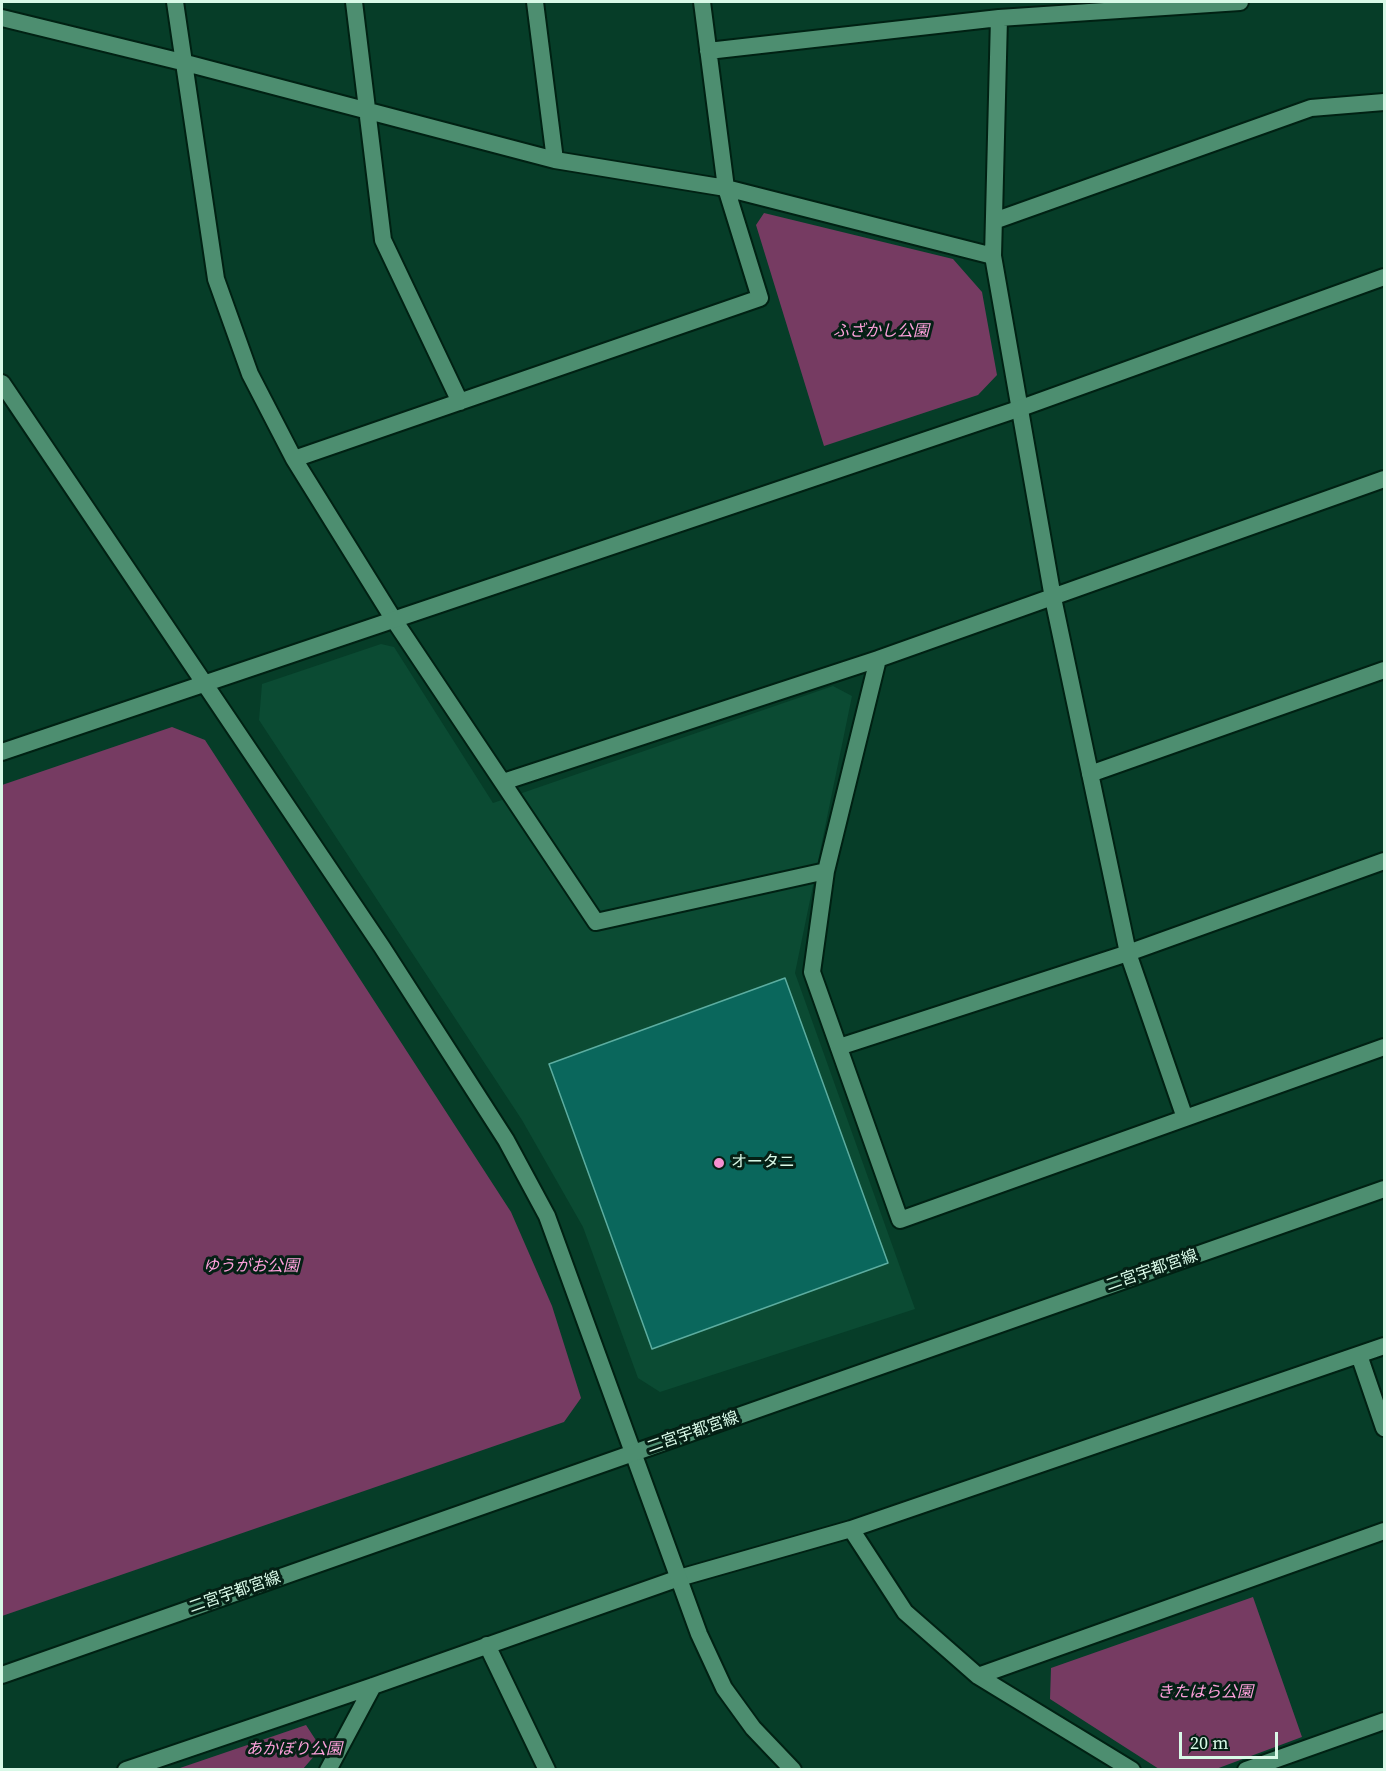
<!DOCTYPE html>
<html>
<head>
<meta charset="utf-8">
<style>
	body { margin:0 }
	#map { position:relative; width:1386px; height:1771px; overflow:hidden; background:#063d28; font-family:"Source Serif 4",serif }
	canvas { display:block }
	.frame { position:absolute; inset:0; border:3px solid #d8f9e7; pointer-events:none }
	.scale { position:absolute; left:1179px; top:1732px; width:99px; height:27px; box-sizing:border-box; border:3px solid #d8f9e7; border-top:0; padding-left:8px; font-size:18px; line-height:21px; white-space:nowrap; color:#d8f9e7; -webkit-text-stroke:4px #052015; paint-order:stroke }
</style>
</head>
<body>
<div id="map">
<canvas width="1386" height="1771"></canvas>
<div class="frame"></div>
<div class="scale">20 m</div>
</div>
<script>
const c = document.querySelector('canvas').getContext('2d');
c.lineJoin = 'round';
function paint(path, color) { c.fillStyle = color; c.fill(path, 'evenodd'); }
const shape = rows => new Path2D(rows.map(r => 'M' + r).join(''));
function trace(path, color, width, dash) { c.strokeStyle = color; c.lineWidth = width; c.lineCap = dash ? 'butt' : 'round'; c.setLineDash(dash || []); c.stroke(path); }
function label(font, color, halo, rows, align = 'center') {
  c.font = font + ' "Source Serif 4","Noto Sans JP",serif'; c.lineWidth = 6; c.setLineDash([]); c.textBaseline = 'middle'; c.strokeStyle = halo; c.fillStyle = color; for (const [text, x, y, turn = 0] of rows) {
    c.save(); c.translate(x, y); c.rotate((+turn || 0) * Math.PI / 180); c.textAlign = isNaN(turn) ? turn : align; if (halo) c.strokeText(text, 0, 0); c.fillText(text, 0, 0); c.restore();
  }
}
const built = shape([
	[381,644,394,647,493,803,833,686,852,696,795,973,915,1309,660,1392,638,1378,583,1227,522,1120,259,720,262,684]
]);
const green = shape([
	[764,213,953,259,982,292,997,375,978,395,824,446,756,225],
	[172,727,205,740,511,1212,552,1306,581,1398,564,1422,2,1616,2,785],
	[1253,1597,1302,1737,1216,1769,1159,1769,1050,1699,1051,1668],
	[306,1725,321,1748,303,1769,177,1769]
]);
const building = shape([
	[785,978,888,1263,652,1349,549,1064,785,978]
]);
const minor = shape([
	[175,2,216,279,250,374,294,459,394,620,596,922,826,871],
	[354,2,383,240,460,402],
	[535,2,555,160],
	[2,18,182,62,555,160,726,188,993,256],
	[999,18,993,256,1053,598,1128,953,1185,1118],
	[708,51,999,18,1240,2],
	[994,221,1311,108,1384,102],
	[294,459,760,298,726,188,702,2],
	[878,659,826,871,812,972,900,1220,1384,1047],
	[1090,774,1384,670],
	[503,782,878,659,1384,479],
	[839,1047,1128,953,1384,861],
	[1359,1355,1384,1428],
	[851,1529,905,1612,978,1676,1132,1770],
	[487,1645,547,1770],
	[978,1676,1384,1531],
	[126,1770,373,1686,679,1578,851,1529,1384,1346],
	[328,1770,373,1686],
	[1246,1770,1384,1721]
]);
const tertiary = shape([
	[2,383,382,947,506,1140,547,1216,699,1634,724,1688,753,1728,793,1770],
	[2,752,1021,408,1384,277]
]);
const secondary = shape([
	[2,1675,1384,1189]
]);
const markers = [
	[719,1163,6,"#f590d1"]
];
const parkNames = [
	["ふざかし公園",881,332],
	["ゆうがお公園",251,1267],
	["きたはら公園",1205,1693],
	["あかぼり公園",294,1750]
];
const poiNames = [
	["オータニ",731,1163]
];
const streetNames = [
	["二宮宇都宮線",1152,1271,-19],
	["二宮宇都宮線",693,1433,-19],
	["二宮宇都宮線",235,1593,-19]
];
paint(built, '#0b4b33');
paint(green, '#763b62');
paint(building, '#0a675c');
trace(building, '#5cada0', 1.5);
trace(minor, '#002113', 20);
trace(tertiary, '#002113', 20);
trace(secondary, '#002113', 20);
trace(minor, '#4d8e70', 16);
trace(tertiary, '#4d8e70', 16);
trace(secondary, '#4d8e70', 16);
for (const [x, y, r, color] of markers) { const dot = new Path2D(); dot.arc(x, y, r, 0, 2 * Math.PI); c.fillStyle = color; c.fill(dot); trace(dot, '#052015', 2); }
label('italic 16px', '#fda0db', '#052015', parkNames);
label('16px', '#d8f9e7', '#052015', poiNames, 'left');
label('16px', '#d8f9e7', '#052015', streetNames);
</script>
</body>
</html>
